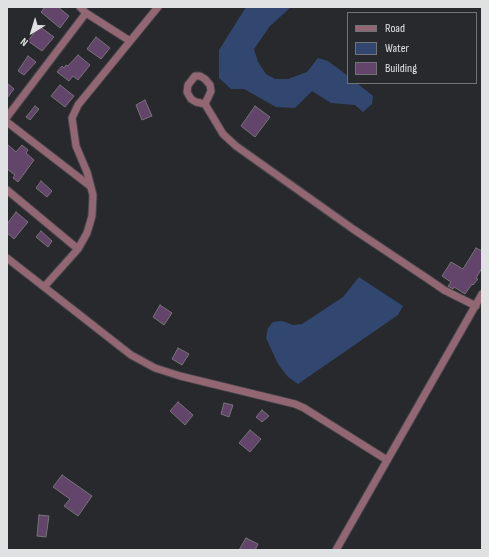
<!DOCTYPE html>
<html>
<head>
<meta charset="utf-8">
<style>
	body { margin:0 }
	#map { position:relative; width:489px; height:557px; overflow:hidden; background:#28292c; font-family:"Sofia Sans Condensed",sans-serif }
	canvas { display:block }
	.frame { position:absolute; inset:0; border:8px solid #e0e1e2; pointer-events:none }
	.legend { position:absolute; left:347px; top:12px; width:130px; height:72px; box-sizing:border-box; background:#28292c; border:1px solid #727375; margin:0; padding:5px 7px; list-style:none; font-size:12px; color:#e0e1e2 }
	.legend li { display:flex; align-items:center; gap:8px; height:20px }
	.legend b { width:20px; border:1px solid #727375 }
	.north { position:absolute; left:12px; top:12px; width:40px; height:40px; -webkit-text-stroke:3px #28292c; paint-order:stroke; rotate:218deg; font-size:11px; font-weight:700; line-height:16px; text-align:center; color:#e0e1e2 }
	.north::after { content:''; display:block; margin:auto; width:14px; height:18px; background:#e0e1e2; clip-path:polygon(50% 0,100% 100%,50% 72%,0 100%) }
</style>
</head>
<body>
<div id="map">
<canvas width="489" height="557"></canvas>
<div class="frame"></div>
<ul class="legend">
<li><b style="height:5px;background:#936673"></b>Road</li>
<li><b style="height:11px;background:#32476f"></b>Water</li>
<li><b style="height:11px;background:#63446b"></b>Building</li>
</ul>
<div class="north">N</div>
</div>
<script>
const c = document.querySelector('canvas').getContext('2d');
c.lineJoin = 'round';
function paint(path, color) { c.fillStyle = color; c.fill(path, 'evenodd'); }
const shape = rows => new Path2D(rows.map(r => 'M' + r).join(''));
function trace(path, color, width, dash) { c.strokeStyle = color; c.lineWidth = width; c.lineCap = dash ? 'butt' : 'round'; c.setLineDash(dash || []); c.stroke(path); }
const water = shape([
	[246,7,291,7,270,26,254,49,258,62,266,74,275,79,288,79,307,72,318,58,328,61,348,76,348,83,357,83,373,96,372,104,363,112,355,105,331,103,312,91,295,108,276,107,244,89,231,89,219,78,219,50],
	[359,277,403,306,398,315,298,384,288,377,278,364,266,338,268,328,273,322,282,321,293,325,302,324,343,297]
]);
const building = shape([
	[45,7,58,7,69,16,60,28,41,12,45,7],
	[39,26,54,37,42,51,28,41,39,26],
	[96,37,110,48,101,59,87,49,96,37],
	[78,55,90,65,78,80,73,76,69,81,57,72,62,66,64,68,66,65,68,66,78,55],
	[28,56,36,62,24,75,18,71,28,56],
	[7,83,14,89,7,98,7,83],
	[60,85,74,96,65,107,51,96,60,85],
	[145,100,152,116,142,120,136,105,145,100],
	[35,106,39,109,30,120,26,117,35,106],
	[255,106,270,117,255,137,241,126,255,106],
	[7,144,16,152,22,145,28,150,26,153,34,160,18,182,13,178,15,175,7,169,7,144],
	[41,181,52,191,47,197,36,188,41,181],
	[16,212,28,222,14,239,7,233,7,224,16,212],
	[41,231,52,241,48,247,36,237,41,231],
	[476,248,482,251,482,268,476,278,478,279,473,285,472,284,465,294,454,287,453,289,448,286,451,282,442,276,451,262,463,269,476,248],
	[160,305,172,313,164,325,153,317,160,305],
	[178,348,189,354,182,365,172,359,178,348],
	[178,402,193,415,185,425,170,411,178,402],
	[224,403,233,405,229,417,221,414,224,403],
	[262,410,269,416,262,422,256,417,262,410],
	[250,430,261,439,250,452,239,443,250,430],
	[62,475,92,496,78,516,64,506,70,499,53,487,62,475],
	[39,515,49,516,46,537,37,536,39,515],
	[246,538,258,544,255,550,239,550,246,538]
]);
const minor = shape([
	[80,7,86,13,130,41],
	[205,104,196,102,191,99,187,92,188,85,195,76,200,76,205,79,210,85,211,91,205,104,223,134,236,146,353,229,431,281,444,290,476,306],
	[7,117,86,13],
	[7,122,90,186],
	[7,190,78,249],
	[7,258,131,355,155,368,180,376,295,404,304,408,387,460],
	[44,287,78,249,87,233,92,216,93,195,87,172,76,146,72,118,78,105,158,7],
	[336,550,482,294]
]);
paint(water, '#32476f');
paint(building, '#63446b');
trace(building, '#767477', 1);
trace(minor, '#454649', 9);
trace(minor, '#936673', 7);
</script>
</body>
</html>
